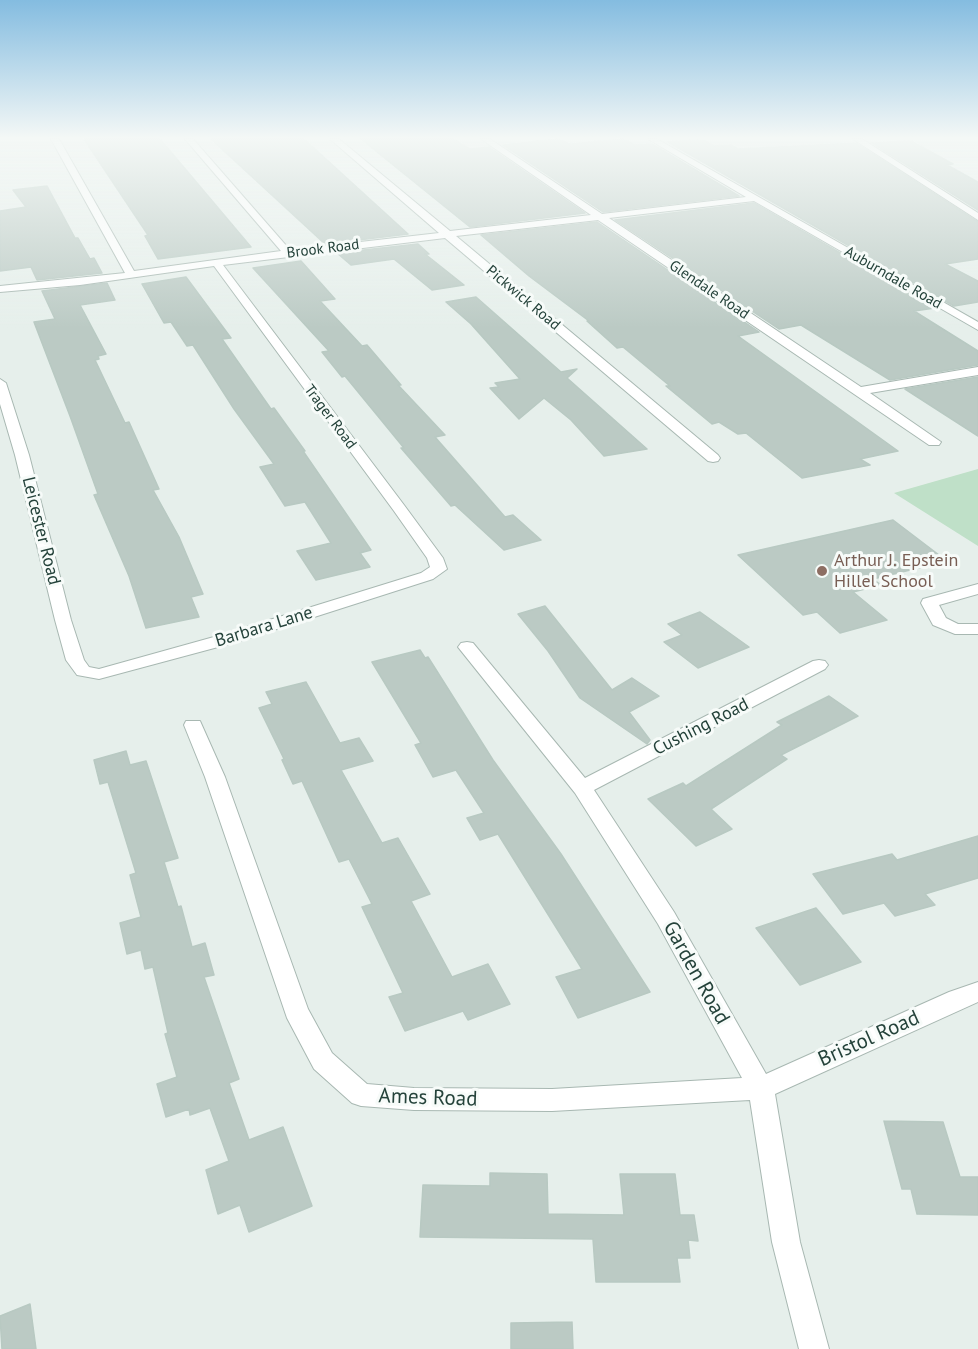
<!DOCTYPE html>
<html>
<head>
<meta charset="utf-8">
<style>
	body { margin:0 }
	canvas { display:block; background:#e6efeb }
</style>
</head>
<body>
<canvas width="978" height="1349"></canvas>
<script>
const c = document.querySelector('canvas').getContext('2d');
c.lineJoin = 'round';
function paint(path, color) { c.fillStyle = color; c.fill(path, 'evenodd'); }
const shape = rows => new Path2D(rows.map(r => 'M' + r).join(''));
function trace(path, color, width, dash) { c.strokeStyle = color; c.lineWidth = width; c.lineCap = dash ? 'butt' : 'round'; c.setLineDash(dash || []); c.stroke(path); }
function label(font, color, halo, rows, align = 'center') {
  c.font = font + ' "PT Sans",sans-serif'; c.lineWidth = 6; c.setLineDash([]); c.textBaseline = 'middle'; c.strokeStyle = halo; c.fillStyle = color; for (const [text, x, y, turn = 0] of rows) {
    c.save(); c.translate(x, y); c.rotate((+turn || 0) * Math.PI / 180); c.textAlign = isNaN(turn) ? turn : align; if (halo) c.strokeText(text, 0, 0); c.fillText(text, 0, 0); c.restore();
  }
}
const green = shape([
	[978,469,978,546,894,493]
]);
const building = shape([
	[84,139,160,139,251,247,158,259,145,236,148,235,84,139],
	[211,139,304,139,408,234,325,244,211,139],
	[361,139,453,139,470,149,489,147,585,213,470,227,361,139],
	[557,139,570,144,623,139,635,145,652,144,739,196,603,212,503,145,557,139],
	[694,140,705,141,714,146,731,145,738,149,856,143,978,222,978,259,945,264,978,281,978,302,954,306,668,142,694,140],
	[911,141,953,164,947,165,978,182,978,210,872,143,911,141],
	[47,186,75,238,78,238,90,259,94,258,102,273,37,280,31,267,0,271,0,211,26,207,13,190,47,186],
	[754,203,935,308,914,311,978,351,978,365,890,380,801,325,779,329,615,220,754,203],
	[597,222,759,332,738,336,898,451,860,459,870,465,802,478,746,433,738,434,719,422,712,424,666,386,670,386,623,347,617,348,587,321,589,321,529,276,481,235,597,222],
	[418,244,429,254,425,254,464,285,432,290,394,259,351,265,337,253,418,244],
	[301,261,335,299,320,301,362,346,367,345,401,385,398,385,445,435,435,437,505,517,513,515,541,540,504,550,455,505,451,506,401,448,404,448,345,376,342,377,322,352,329,351,253,268,301,261],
	[186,277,231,338,222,339,271,409,274,408,305,451,303,451,371,550,360,553,370,567,316,580,297,551,331,543,305,502,285,506,260,467,274,464,234,409,193,345,187,346,171,322,164,323,142,284,186,277],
	[107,283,115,300,80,305,106,354,98,356,99,359,95,360,125,423,129,422,159,489,153,490,179,537,203,594,191,597,199,617,146,628,129,576,94,495,98,494,70,416,34,322,55,319,42,291,107,283],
	[476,297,561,372,577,369,567,378,647,449,604,456,571,420,544,398,519,419,490,388,499,387,495,383,520,379,471,324,446,302,476,297],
	[978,377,978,436,905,389,978,377],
	[893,520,939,555,931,557,939,563,873,579,881,585,853,592,887,620,840,633,817,612,803,615,738,555,893,520],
	[545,606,612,690,632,678,659,696,629,712,650,740,647,744,580,698,548,651,518,614,545,606],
	[700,612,749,647,698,668,664,642,682,635,668,624,700,612],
	[420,650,425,658,428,657,493,760,561,854,650,992,578,1018,556,977,582,969,498,834,480,840,467,818,484,813,456,770,433,777,415,745,421,743,372,662,420,650],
	[306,682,340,743,359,738,373,761,341,770,382,843,398,838,430,894,411,901,452,977,488,964,510,1004,468,1020,463,1011,405,1031,389,997,403,993,362,907,372,904,349,859,339,862,302,781,293,784,282,760,284,759,259,708,272,704,266,692,306,682],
	[829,696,858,716,781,755,787,759,711,809,732,829,696,846,648,799,683,783,686,786,782,725,777,722,829,696],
	[126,751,130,765,146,761,178,858,164,862,178,907,181,906,192,947,205,943,214,975,204,977,239,1079,229,1083,249,1140,283,1127,312,1206,249,1232,240,1205,218,1214,206,1170,229,1161,210,1108,190,1115,189,1109,166,1117,157,1084,177,1077,165,1034,168,1033,153,967,145,969,141,950,127,954,120,923,141,917,130,875,136,873,108,782,100,784,94,760,126,751],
	[978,836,978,878,925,894,935,905,895,916,884,903,843,914,813,874,892,854,897,860,978,836],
	[816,908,861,962,800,985,756,928,816,908],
	[884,1121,943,1122,960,1177,978,1177,978,1215,917,1214,911,1189,902,1189,884,1121],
	[490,1173,547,1174,548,1214,624,1215,620,1174,675,1174,680,1215,694,1215,698,1241,688,1240,690,1258,677,1258,680,1282,596,1282,593,1239,420,1237,423,1185,490,1186,490,1173],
	[30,1304,36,1349,2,1349,0,1316,30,1304],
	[572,1322,573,1349,511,1349,511,1323,572,1322]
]);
const minor = shape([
	[51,139,59,139,134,271,281,251,185,139,193,139,290,250,439,233,330,139,339,139,450,231,591,215,481,139,490,139,602,214,746,197,648,139,657,139,978,322,978,330,754,201,609,218,861,387,978,367,978,375,870,393,941,442,939,445,929,445,598,220,456,236,718,455,720,458,718,461,713,462,708,461,445,238,223,265,404,505,443,558,447,569,433,579,233,643,99,679,77,675,66,660,55,620,15,455,0,404,0,379,6,383,29,455,71,620,84,660,89,667,99,669,221,635,421,573,430,567,427,558,394,511,214,266,80,285,0,292,0,286,125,273,51,139],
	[853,139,862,139,978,213,978,220,853,139],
	[978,584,978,594,939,605,946,618,958,624,978,624,978,634,955,634,933,625,921,603,923,599,978,584],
	[467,642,473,643,585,778,813,661,819,660,825,661,828,665,825,669,594,790,674,912,766,1074,949,992,978,982,978,1002,775,1094,800,1242,829,1349,799,1349,772,1242,750,1100,552,1111,414,1110,361,1106,352,1103,314,1069,287,1018,205,777,184,725,186,721,200,721,225,777,308,1009,332,1053,367,1084,414,1088,552,1089,742,1078,658,924,575,793,458,647,461,643,467,642]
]);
const markers = [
	[822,571,6,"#8d6e63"]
];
const farStreetnames = [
	["Brook Road",323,249,-7],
	["Auburndale Road",893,278,30],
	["Glendale Road",709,290,34],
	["Pickwick Road",523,298,40],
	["Trager Road",330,417,53]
];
const streetNames = [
	["Leicester Road",41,531,76],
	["Barbara Lane",264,627,-17],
	["Cushing Road",701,727,-27]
];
const educationNames = [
	["Arthur J. Epstein",834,561],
	["Hillel School",834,582]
];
const nearStreetnames = [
	["Garden Road",696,973,61],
	["Bristol Road",869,1039,-24],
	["Ames Road",428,1098,2]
];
paint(green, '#bfe0c8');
paint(building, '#bbcac4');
trace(building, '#b8c9c2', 1.5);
trace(minor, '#a8b8b2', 2);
paint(minor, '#fff');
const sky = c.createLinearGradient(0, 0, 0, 328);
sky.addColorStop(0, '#84bce0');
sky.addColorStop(0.42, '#f4f8f6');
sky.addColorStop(1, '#f4f8f600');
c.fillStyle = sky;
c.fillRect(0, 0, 978, 328);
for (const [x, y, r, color] of markers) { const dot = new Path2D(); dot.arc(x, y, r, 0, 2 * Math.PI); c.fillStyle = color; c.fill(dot); trace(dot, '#f7fbf9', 2); }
label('15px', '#24423a', '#f7fbf9', farStreetnames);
label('18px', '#24423a', '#f7fbf9', streetNames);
label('18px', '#785e54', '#f7fbf9', educationNames, 'left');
label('21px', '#24423a', '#f7fbf9', nearStreetnames);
</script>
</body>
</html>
